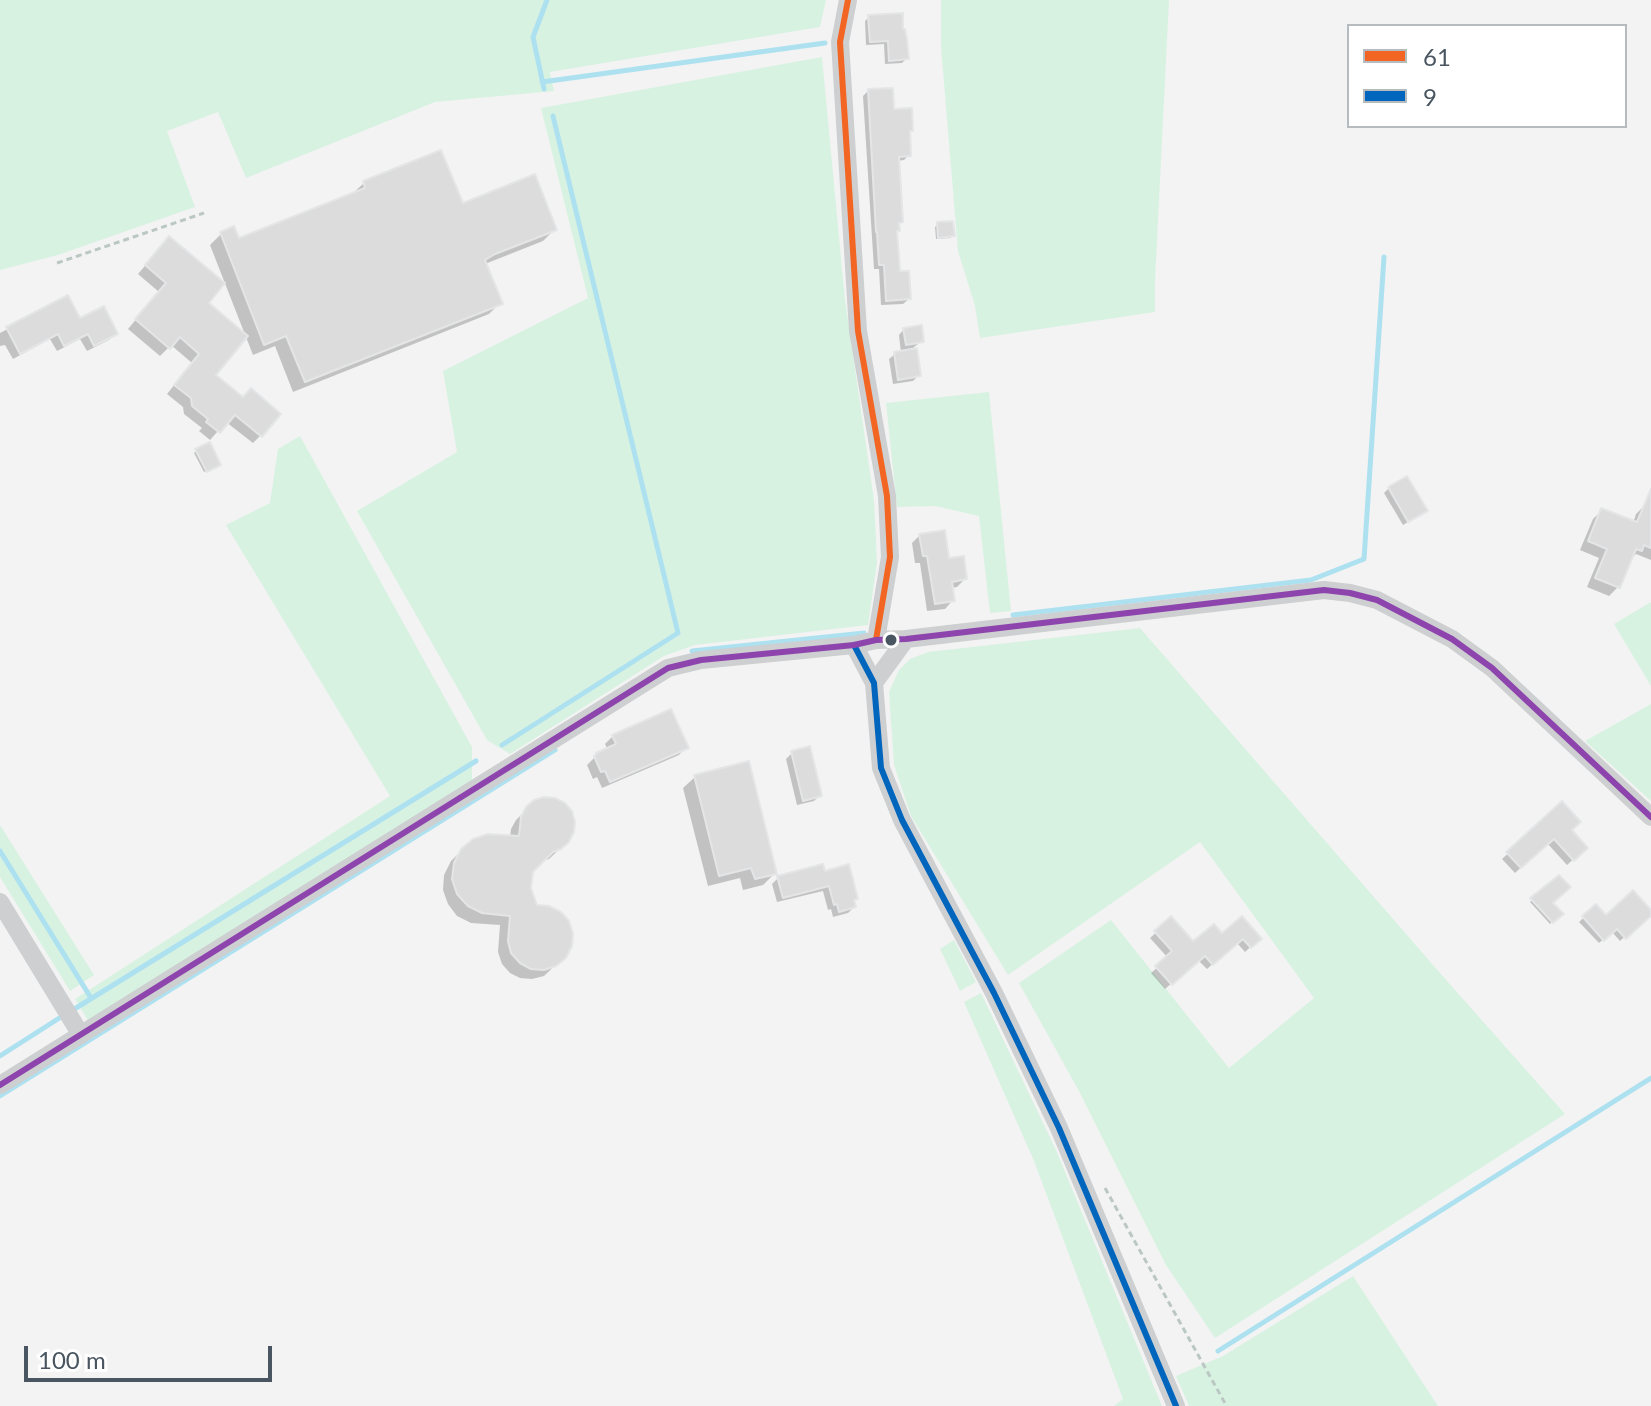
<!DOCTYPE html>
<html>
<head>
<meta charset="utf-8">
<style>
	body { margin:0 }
	#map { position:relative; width:1651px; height:1406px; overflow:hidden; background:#f3f3f3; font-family:Lato,sans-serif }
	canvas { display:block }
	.legend { position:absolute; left:1347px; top:24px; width:280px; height:104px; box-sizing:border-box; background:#fff; border:2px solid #b6bbbf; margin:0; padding:10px 14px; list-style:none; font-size:24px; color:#495560 }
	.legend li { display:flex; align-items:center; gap:16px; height:40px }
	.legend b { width:40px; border:2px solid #b6bbbf }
	.scale { position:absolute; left:24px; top:1346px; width:248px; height:36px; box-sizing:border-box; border:4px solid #495560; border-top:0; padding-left:10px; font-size:24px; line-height:28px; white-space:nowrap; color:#495560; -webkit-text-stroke:6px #fff; paint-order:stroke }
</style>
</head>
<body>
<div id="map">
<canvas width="1651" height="1406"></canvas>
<ul class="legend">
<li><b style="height:10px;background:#f26522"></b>61</li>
<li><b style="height:10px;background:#0065bd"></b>9</li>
</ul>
<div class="scale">100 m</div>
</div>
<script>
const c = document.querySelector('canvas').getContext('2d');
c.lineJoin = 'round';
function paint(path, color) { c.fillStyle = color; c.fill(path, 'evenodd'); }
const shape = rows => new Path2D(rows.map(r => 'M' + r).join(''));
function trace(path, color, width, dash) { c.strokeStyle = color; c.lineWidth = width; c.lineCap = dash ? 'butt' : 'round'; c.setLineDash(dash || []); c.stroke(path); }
const green = shape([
	[0,0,826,0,820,27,550,72,554,91,435,102,246,178,218,112,167,131,195,207,58,255,0,270],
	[941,0,1169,0,1155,281,1155,312,980,338,975,306,958,251,941,47],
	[822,57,845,300,874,500,877,562,868,625,695,645,664,656,510,754,487,740,357,511,457,452,443,371,588,298,541,108],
	[989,392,1011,611,990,613,979,516,935,506,897,507,886,403],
	[300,436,472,747,472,781,89,1022,75,999,390,796,226,525,270,503,278,449],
	[1651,602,1651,686,1614,624],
	[1140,628,1447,981,1565,1114,1215,1338,1166,1265,1080,1093,1019,983,1111,920,1229,1068,1314,998,1200,842,1008,975,911,816,894,765,889,692,899,670,910,659,928,652],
	[1651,704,1651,801,1585,741],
	[0,825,94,975,70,991,0,877],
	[954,940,976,982,960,991,940,949],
	[981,993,1056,1150,1162,1406,1114,1406,1123,1399,1034,1161,964,1002],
	[1353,1276,1438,1406,1189,1406,1176,1376,1223,1356]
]);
const shadow = shape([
	[869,17,906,59,902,63,885,64,884,44,866,45,865,21],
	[868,91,911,130,908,133,909,155,904,160,897,161,901,222,897,225,895,232,898,273,909,299,903,304,881,305,879,269,874,269,863,96],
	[364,183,555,229,543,241,485,264,500,303,489,314,293,392,275,346,253,355,210,245,221,234,238,240,352,194],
	[938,224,953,236,950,238,936,239,935,227],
	[161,247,213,375,261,435,253,443,226,422,210,440,199,431,202,428,184,414,183,407,167,394,192,363,171,345,160,356,128,329,159,292,138,274],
	[67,298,79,321,116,333,109,340,87,351,80,339,57,351,50,339,13,359,5,345,0,346,0,333],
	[904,329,922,341,914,347,919,375,913,381,893,384,889,359,895,354,901,353,899,335],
	[197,450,216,467,204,472,194,453],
	[1389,488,1426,511,1403,525,1384,493],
	[1645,505,1651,507,1651,560,1636,554,1631,559,1618,587,1609,596,1587,587,1599,558,1580,550,1593,519,1602,510,1633,523,1636,514],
	[920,535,965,579,957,587,951,588,953,600,945,609,927,611,920,563,915,563,912,543],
	[613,736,686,747,679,755,602,788,597,777,593,779,587,765,598,754,608,750,605,744],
	[792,753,820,795,814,801,797,805,786,759],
	[695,777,775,873,763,885,743,890,740,878,708,886,683,788],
	[1562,804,1570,830,1586,848,1567,865,1547,843,1515,873,1502,859],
	[527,809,568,841,549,859,541,861,531,871,529,888,535,906,564,957,544,976,532,979,520,978,510,973,502,964,498,952,500,925,471,923,457,916,448,904,443,890,444,875,451,861,462,850,510,838,511,829,516,820],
	[823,873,856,898,853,901,854,907,848,913,833,917,831,909,828,910,823,891,777,902,772,884,778,878],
	[1559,877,1551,903,1561,913,1550,924,1530,902],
	[1595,907,1606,918,1651,913,1620,941,1612,932,1599,943,1579,922],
	[1171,919,1193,944,1222,936,1259,939,1245,952,1237,943,1207,969,1198,960,1165,989,1151,973,1168,958,1150,938]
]);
const stream = shape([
	[542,82,825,43],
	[544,89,533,37,547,0],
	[1013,615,1311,580,1364,559,1384,257],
	[692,651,864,633],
	[502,745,678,633,553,116],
	[0,851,91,998],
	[76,1008,476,761],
	[0,1056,61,1017],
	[0,1096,555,750],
	[1218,1351,1651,1078]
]);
const building = shape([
	[903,13,903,29,905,29,907,39,909,59,889,61,888,41,870,42,868,15,903,13],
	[893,88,894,109,912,108,913,131,910,131,911,156,899,157,903,222,899,223,900,231,897,231,900,271,909,271,911,299,886,301,884,265,879,265,877,232,876,232,868,89,893,88],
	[441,150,463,203,535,174,557,230,495,254,485,260,503,304,305,382,286,336,264,345,220,232,234,226,239,238,365,188,363,181,441,150],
	[953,221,955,236,938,238,937,222,953,221],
	[169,236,225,283,209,303,248,336,216,375,243,397,251,388,281,414,262,437,235,415,220,433,206,422,208,419,192,406,191,398,174,385,199,354,180,337,170,349,135,319,166,283,145,265,169,236],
	[68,295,80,318,104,306,118,334,94,346,88,334,64,346,58,334,20,354,6,327,68,295],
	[922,325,924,342,906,345,903,328,922,325],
	[917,348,921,376,898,380,894,352,917,348],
	[210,442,221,465,207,472,195,449,210,442],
	[1407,476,1428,511,1408,522,1388,487,1407,476],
	[1651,489,1651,548,1644,545,1642,551,1636,549,1620,588,1595,578,1607,549,1588,541,1601,508,1637,522,1651,489],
	[945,530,949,558,964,556,967,579,952,582,955,601,935,604,927,556,923,556,919,534,945,530],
	[671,709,689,748,610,782,605,771,601,772,594,756,597,754,596,753,616,744,612,735,671,709],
	[810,746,822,796,803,801,791,751,810,746],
	[749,761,777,874,755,879,751,868,719,876,694,775,749,761],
	[544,797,555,798,565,803,572,811,575,822,574,832,569,842,561,849,553,852,533,872,531,888,537,905,549,906,561,912,569,921,573,934,572,946,566,958,556,966,544,970,531,969,520,963,511,953,508,941,510,916,482,913,468,906,457,894,452,879,454,863,461,849,473,839,488,834,519,836,521,817,526,807,534,800,544,797],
	[1562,801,1581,822,1572,830,1588,848,1574,861,1554,839,1521,868,1506,852,1562,801],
	[823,864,825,871,849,864,858,899,854,900,856,907,839,912,837,904,834,905,829,886,783,898,777,876,823,864],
	[1559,875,1571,887,1553,903,1564,914,1553,923,1530,898,1559,875],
	[1633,890,1651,910,1651,916,1626,939,1617,929,1604,941,1582,916,1596,904,1606,915,1633,890],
	[1171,916,1193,941,1214,924,1222,933,1242,916,1262,939,1251,948,1243,939,1213,965,1205,956,1172,985,1155,966,1172,951,1154,931,1171,916]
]);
const path = shape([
	[57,263,204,213],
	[1105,1188,1226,1405]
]);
const minor = shape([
	[848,0,840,42,858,331,887,496,890,557,876,640],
	[854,645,874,683,881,768,902,820,994,993,1059,1128,1176,1406],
	[874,683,906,639],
	[0,902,81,1035],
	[0,1085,668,668,701,660,854,645,876,640,906,639,1324,590,1350,593,1377,600,1452,639,1492,668,1651,817]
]);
const bus1 = shape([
	[848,0,840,42,858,331,887,496,890,557,876,640]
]);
const bus2 = shape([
	[854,645,874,683,881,768,902,820,994,993,1059,1128,1176,1406]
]);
const bus3 = shape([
	[0,1085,668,668,701,660,854,645,876,640,906,639,1324,590,1350,593,1377,600,1452,639,1492,668,1651,817]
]);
const markers = [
	[891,640,7,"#495560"]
];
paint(green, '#d8f2e2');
paint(shadow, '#0003');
trace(stream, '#ade1f0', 5);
paint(building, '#dcdcdd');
trace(building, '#e4e5e6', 2);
trace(path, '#bbc7c3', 3, [6, 4]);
trace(minor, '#cdcfd1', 18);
trace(bus1, '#f26522', 6);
trace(bus2, '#0065bd', 6);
trace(bus3, '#8e44ad', 6);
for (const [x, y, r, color] of markers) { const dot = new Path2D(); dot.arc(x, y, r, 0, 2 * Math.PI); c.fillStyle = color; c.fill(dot); trace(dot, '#fff', 3); }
</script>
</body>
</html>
